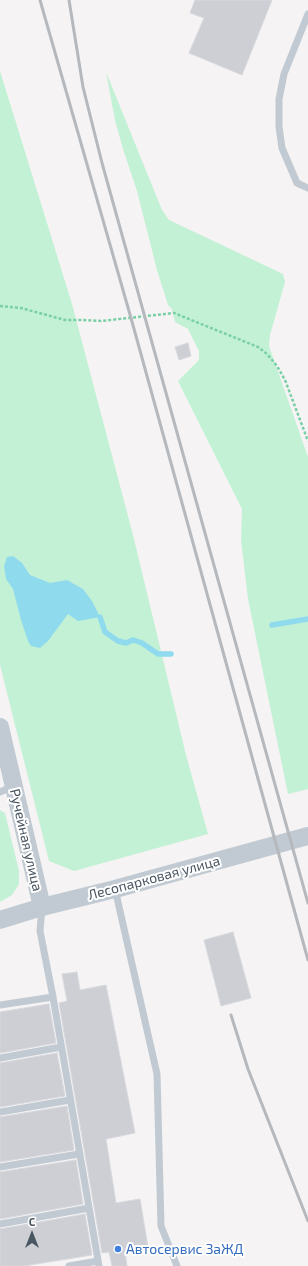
<!DOCTYPE html>
<html>
<head>
<meta charset="utf-8">
<style>
	body { margin:0 }
	#map { position:relative; width:308px; height:1266px; overflow:hidden; background:#f5f3f3; font-family:"Exo 2",sans-serif }
	canvas { display:block }
	.north { position:absolute; left:12px; top:1214px; width:40px; height:40px; -webkit-text-stroke:3px #fff; paint-order:stroke; rotate:0deg; font-size:11px; font-weight:700; line-height:16px; text-align:center; color:#4a5661 }
	.north::after { content:''; display:block; margin:auto; width:14px; height:18px; background:#4a5661; clip-path:polygon(50% 0,100% 100%,50% 72%,0 100%) }
</style>
</head>
<body>
<div id="map">
<canvas width="308" height="1266"></canvas>
<div class="north">С</div>
</div>
<script>
const c = document.querySelector('canvas').getContext('2d');
c.lineJoin = 'round';
function paint(path, color) { c.fillStyle = color; c.fill(path, 'evenodd'); }
const shape = rows => new Path2D(rows.map(r => 'M' + r).join(''));
function trace(path, color, width, dash) { c.strokeStyle = color; c.lineWidth = width; c.lineCap = dash ? 'butt' : 'round'; c.setLineDash(dash || []); c.stroke(path); }
function label(font, color, halo, rows, align = 'center') {
  c.font = font + ' "Exo 2",sans-serif'; c.lineWidth = 4; c.setLineDash([]); c.textBaseline = 'middle'; c.strokeStyle = halo; c.fillStyle = color; for (const [text, x, y, turn = 0] of rows) {
    c.save(); c.translate(x, y); c.rotate((+turn || 0) * Math.PI / 180); c.textAlign = isNaN(turn) ? turn : align; if (halo) c.strokeText(text, 0, 0); c.fillText(text, 0, 0); c.restore();
  }
}
const green = shape([
	[0,71,72,304,133,535,186,755,208,834,74,871,49,861,0,665],
	[106,72,162,210,169,220,283,274,285,282,270,335,269,346,308,457,308,789,288,794,248,599,241,540,242,509,178,381,199,360,199,351,188,329,175,322,172,309,168,305,157,270,137,191,123,149,115,120],
	[0,810,5,813,19,871,19,884,12,895,0,902]
]);
const water = shape([
	[13,556,22,563,30,575,50,583,67,580,83,589,92,601,100,617,78,621,68,614,48,641,40,648,31,646,28,641,21,620,13,589,6,579,4,566,7,557]
]);
const stream = shape([
	[100,617,105,632,118,641,126,643,133,640,142,643,158,654,171,654],
	[272,625,308,619]
]);
const building = shape([
	[195,0,272,0,242,75,189,53,204,18,190,13,195,0],
	[188,343,191,356,179,360,175,347,188,343],
	[233,932,251,998,221,1006,204,940,233,932],
	[77,972,80,990,106,985,135,1133,106,1139,116,1203,140,1199,148,1247,125,1251,127,1266,112,1266,109,1252,102,1253,59,1003,67,1001,62,974,77,972],
	[49,1004,56,1043,0,1053,0,1012,49,1004],
	[57,1053,65,1096,0,1107,0,1063,57,1053],
	[67,1106,74,1150,0,1162,0,1117,67,1106],
	[76,1160,83,1204,0,1219,0,1172,76,1160],
	[85,1214,92,1255,24,1266,0,1266,0,1229,85,1214]
]);
const path = shape([
	[0,306,21,308,65,320,82,320,101,321,174,313,258,347,267,354,277,366,285,380,308,441]
]);
const service = shape([
	[308,14,284,74,279,99,279,127,282,148,297,183,308,188],
	[0,792,13,786],
	[115,889,157,1074,161,1226,177,1266],
	[42,907,40,931,53,997,99,1266],
	[0,1005,53,997],
	[0,1058,61,1047],
	[0,1112,70,1100],
	[0,1167,79,1154],
	[0,1224,89,1208],
	[69,1266,98,1261]
]);
const tertiary = shape([
	[0,727,42,907],
	[0,920,42,907,115,889,308,836]
]);
const rail = shape([
	[40,0,131,318,308,960],
	[69,0,83,87,102,163,308,903],
	[231,1015,248,1069,308,1221]
]);
const markers = [
	[118,1249,4,"#3f7fe0"]
];
const streetNames = [
	["Ручейная улица",26,840,77],
	["Лесопарковая улица",154,878,-15]
];
const shopNames = [
	["Автосервис ЗаЖД",126,1249]
];
paint(green, '#c3f1d5');
paint(water, '#90daee');
trace(stream, '#90daee', 5.5);
paint(building, '#cdcfd5');
trace(building, '#d7d9de', 1);
trace(path, '#7ad0a6', 2.5, [3, 2]);
trace(service, '#c1cad2', 7);
trace(tertiary, '#c1cad2', 18);
trace(rail, '#b5b8bd', 3);
for (const [x, y, r, color] of markers) { const dot = new Path2D(); dot.arc(x, y, r, 0, 2 * Math.PI); c.fillStyle = color; c.fill(dot); trace(dot, '#fff', 1.5); }
label('14px', '#4a5661', '#fff', streetNames);
label('14px', '#366cbe', '#fff', shopNames, 'left');
</script>
</body>
</html>
